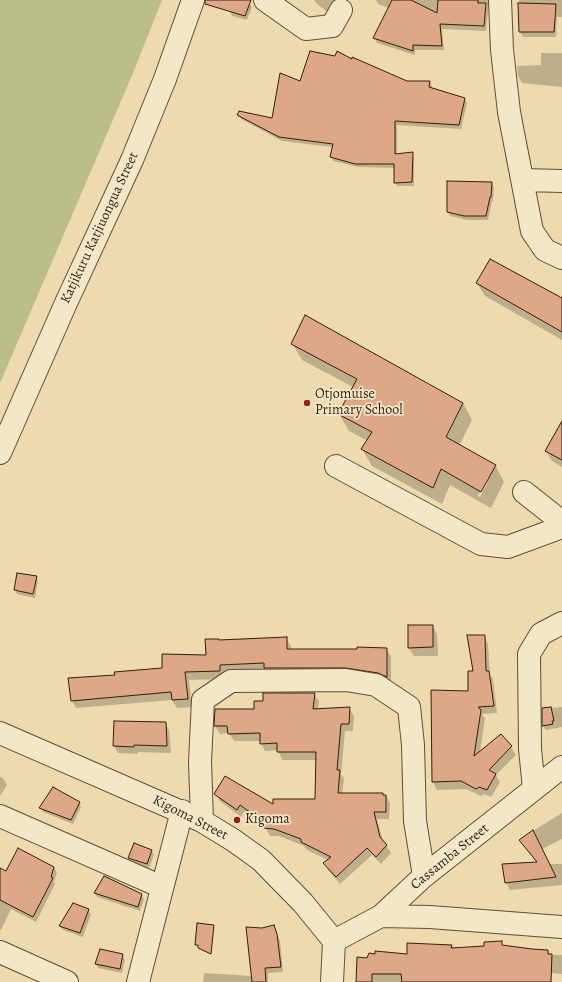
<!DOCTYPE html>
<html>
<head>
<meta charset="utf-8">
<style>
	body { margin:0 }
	canvas { display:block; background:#eddaae }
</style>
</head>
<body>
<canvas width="562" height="982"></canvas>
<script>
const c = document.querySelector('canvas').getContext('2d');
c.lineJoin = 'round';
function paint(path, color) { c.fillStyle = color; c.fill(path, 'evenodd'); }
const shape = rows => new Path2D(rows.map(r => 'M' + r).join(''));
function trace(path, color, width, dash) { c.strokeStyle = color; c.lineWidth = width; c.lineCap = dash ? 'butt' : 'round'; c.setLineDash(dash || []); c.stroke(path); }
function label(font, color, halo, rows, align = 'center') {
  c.font = font + ' Alegreya,serif'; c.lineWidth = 3.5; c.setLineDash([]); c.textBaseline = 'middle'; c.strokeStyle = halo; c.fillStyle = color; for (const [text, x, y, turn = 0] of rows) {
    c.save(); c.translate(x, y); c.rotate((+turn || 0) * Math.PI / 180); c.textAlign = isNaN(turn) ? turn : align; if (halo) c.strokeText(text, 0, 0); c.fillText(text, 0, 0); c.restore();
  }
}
const green = shape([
	[0,0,162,0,133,73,0,383]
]);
const shadow = shape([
	[236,0,242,0,249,3,252,7,247,20,232,16,230,11],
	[314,0,339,0,329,13,317,4],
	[376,0,489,0,486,31,442,29,444,50,415,50,415,55,377,43,374,38,389,8,378,4],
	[519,0,562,0,562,17,557,17,556,37,523,37,520,32],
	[541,53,562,53,562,87,522,83,518,76,517,66,541,65],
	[352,61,407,82,430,82,432,86,431,89,464,99,467,103,461,129,397,125,397,155,412,153,414,157,414,186,397,186,395,182,395,168,358,167,333,161,331,156,333,147,282,141,241,119,239,115,273,119,301,82],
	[492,183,494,187,493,201,492,201,488,220,467,220,450,216,448,211],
	[477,283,562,299,562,340,485,296],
	[292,343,463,403,472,420,459,446,495,465,504,482,491,508,450,485,442,504,372,466,362,449,368,441,349,431,339,414,353,387,302,360],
	[490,473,492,473,480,497,478,496],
	[562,423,562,467,552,461,546,451],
	[36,577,38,581,35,598,17,594,15,590],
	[432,626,437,634,438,656,414,656,409,648],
	[484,636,488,644,490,675,493,679,497,713,482,714,485,718,480,753,501,735,511,747,516,755,496,775,500,782,491,797,484,794,481,796,466,789,437,790,433,782,432,691,469,692],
	[286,638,291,646,291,650,358,650,386,649,391,656,391,684,224,679,189,680,192,707,177,708,172,700,76,708,72,700,116,675,163,669,207,656,220,641],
	[314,694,319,701,318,710,349,708,354,716,353,731,345,731,341,774,344,779,342,794,383,794,384,796,386,796,390,803,389,819,377,819,383,841,391,853,381,864,372,855,340,884,329,871,324,864,328,860,307,850,304,846,279,836,270,836,265,828,265,825,260,823,244,812,241,817,220,801,216,794,274,806,316,800,317,760,282,760,278,750,265,751,261,743,261,741,234,741,229,733,220,734,215,726,216,710,255,710,264,702],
	[562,707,562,727,546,730,543,726,543,709],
	[165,723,169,730,171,753,138,752,138,754,118,753,114,746],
	[0,777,3,778,7,785,0,796],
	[79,802,81,807,73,824,43,812,41,808],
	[562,813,562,839,542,849,549,864,562,864,562,885,510,890,506,882,537,863,521,840,523,838,523,837],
	[134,844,152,851,154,855,149,868,131,862,129,858],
	[54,867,57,873,54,881,55,884,36,922,11,909,1,930,0,930,0,869,6,872],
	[95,893,141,895,144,899,140,911,97,897],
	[88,910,91,914,83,937,63,930,60,926],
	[273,926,280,941,283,972,268,973,268,982,203,982,204,973,252,976,262,929],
	[501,942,503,946,547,951,550,955,562,955,562,974,530,971,530,982,357,982,368,959,408,955,451,946,453,949,485,947],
	[122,955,125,959,122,973,98,968,96,964]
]);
const building = shape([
	[205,0,251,0,245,16,205,4,205,0],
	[392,0,411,0,437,13,438,0,478,0,478,3,486,3,484,26,440,24,442,46,413,45,413,51,373,38,392,0],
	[518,3,556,4,554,32,519,32,518,3],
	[310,51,335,56,337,51,352,59,352,57,407,81,430,81,429,87,465,98,459,125,395,121,395,154,413,152,412,182,394,183,394,164,355,164,330,157,333,144,279,137,237,115,239,111,272,118,280,73,300,81,310,51],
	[447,181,492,182,491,197,490,197,486,216,464,216,447,212,447,181],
	[490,259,562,298,562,332,476,283,490,259],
	[305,315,463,403,446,437,496,465,481,492,441,469,433,488,361,449,372,432,338,414,357,379,291,344,305,315],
	[562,421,562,460,545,451,562,421],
	[17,573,37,576,33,594,14,590,17,573],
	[408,625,433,625,433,647,408,648,408,625],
	[467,635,485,635,486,671,489,671,494,706,478,707,481,710,474,756,501,734,512,746,489,770,496,774,487,790,479,787,476,789,461,781,432,782,431,690,468,691,468,671,473,671,467,635],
	[287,637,287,649,357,649,357,647,387,648,387,677,378,673,346,668,264,668,264,663,220,665,220,671,185,672,188,699,172,700,171,692,71,701,68,678,115,675,114,672,162,668,162,654,206,655,205,639,219,639,219,640,287,637],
	[263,693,315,693,313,709,350,707,349,724,341,724,337,770,340,770,338,793,383,793,383,795,386,795,386,812,374,812,380,837,387,845,376,857,367,848,336,877,323,863,331,857,301,842,301,839,274,829,264,828,264,819,255,816,240,805,237,810,214,794,225,776,273,804,273,799,315,799,316,752,277,752,277,743,260,744,260,733,228,734,227,726,214,726,215,709,254,709,254,701,263,701,263,693],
	[551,707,554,721,552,721,553,724,542,726,542,708,551,707],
	[114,721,166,722,167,746,134,745,134,747,113,746,114,721],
	[53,787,80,802,71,820,39,808,53,787],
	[533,830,556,877,505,883,502,864,537,862,519,840,533,830],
	[134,843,152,850,147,864,128,858,134,843],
	[18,848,54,867,51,877,53,878,33,917,0,900,0,868,6,871,18,848],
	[104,876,142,894,138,907,94,893,104,876],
	[73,903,89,909,80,933,59,926,73,903],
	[197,923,214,925,211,954,198,948,198,945,195,945,197,923],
	[274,925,277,934,281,967,265,968,266,982,252,982,246,927,262,928,274,925],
	[502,941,502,945,532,949,548,950,548,954,552,954,551,982,402,982,401,974,372,974,372,982,356,982,357,957,367,958,369,953,375,954,375,951,407,954,407,943,452,945,451,948,484,946,484,942,502,941],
	[100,949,123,954,120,969,95,964,100,949]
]);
const minor = shape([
	[265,0,306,29,332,26,341,10],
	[500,0,502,50,509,112,532,231,545,250,562,258],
	[523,180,562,181],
	[0,453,66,303,132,160,165,79,193,0],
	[336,466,481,544,508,547,562,527],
	[524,492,562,522],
	[0,733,202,821,233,840,261,860,303,903,334,941,332,982],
	[534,789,530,749,529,654,541,634,562,623],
	[0,816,162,887],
	[202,821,200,762,203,700,231,681,346,680,376,685,409,707,413,745,415,821,424,876],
	[381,916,430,917,562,927],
	[334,941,381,916,424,876,562,767],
	[0,952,67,982],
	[138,982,182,811]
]);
const markers = [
	[307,403,4,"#8f2418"],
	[237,820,4,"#8f2418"]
];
const streetNames = [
	["Katjikuru Katjiuongua Street",100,228,-65],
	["Kigoma Street",190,818,27],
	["Cassamba Street",450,857,-39]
];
const poiNames = [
	["Otjomuise",315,395],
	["Primary School",315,411],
	["Kigoma",245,820]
];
paint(green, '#bcbe88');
paint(shadow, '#0003');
paint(building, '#dea787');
trace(building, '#341e0b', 1);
trace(minor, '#624d34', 24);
trace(minor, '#f3e7ca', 22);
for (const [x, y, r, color] of markers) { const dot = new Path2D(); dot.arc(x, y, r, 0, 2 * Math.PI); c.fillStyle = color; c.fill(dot); trace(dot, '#f3e7ca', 1.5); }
label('14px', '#341e0b', '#f3e7ca', streetNames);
label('14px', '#341e0b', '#f3e7ca', poiNames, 'left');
</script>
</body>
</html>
